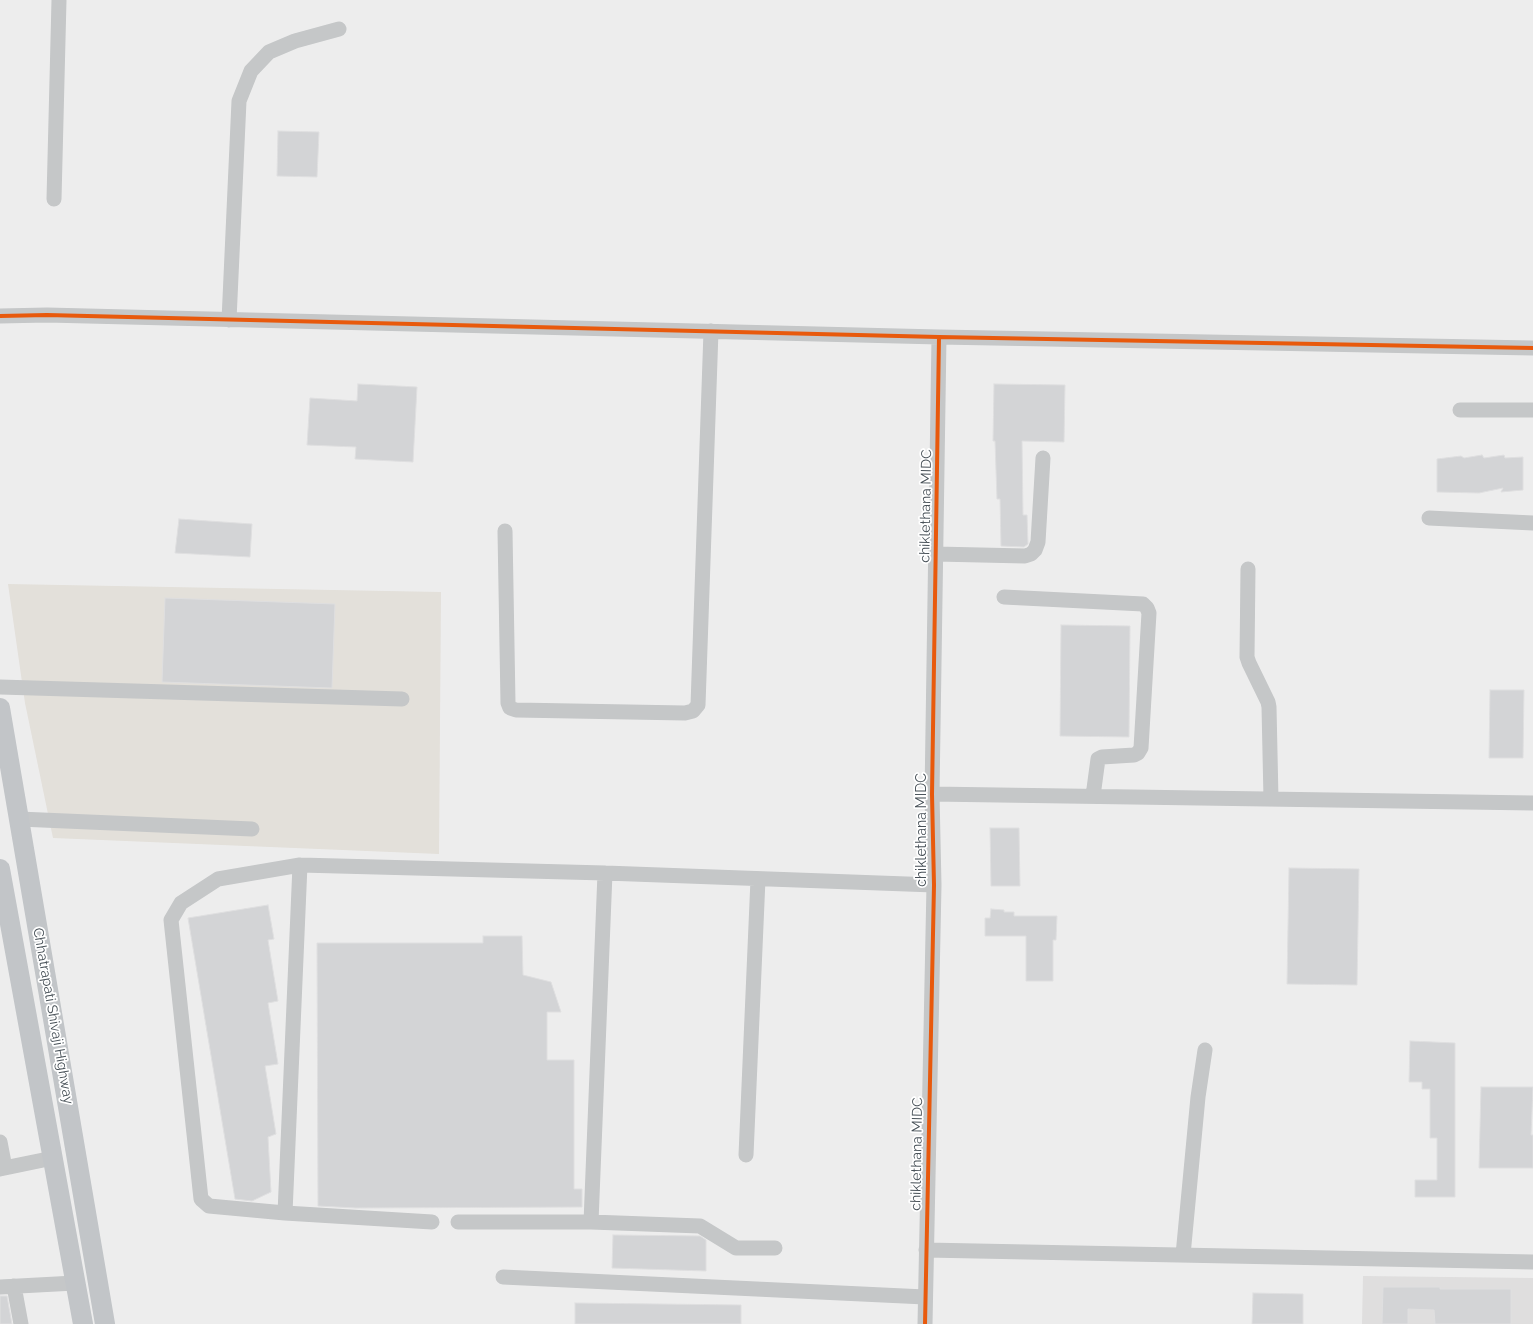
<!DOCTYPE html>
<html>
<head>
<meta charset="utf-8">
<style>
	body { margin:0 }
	canvas { display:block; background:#ededed }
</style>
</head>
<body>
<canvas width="1533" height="1324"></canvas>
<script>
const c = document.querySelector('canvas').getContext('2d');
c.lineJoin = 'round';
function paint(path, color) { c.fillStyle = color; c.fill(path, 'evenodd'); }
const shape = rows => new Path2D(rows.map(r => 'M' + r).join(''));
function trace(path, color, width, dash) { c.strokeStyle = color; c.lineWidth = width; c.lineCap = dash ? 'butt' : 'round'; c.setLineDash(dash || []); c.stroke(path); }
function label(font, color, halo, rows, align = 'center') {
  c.font = font + ' Raleway,sans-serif'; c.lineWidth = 3.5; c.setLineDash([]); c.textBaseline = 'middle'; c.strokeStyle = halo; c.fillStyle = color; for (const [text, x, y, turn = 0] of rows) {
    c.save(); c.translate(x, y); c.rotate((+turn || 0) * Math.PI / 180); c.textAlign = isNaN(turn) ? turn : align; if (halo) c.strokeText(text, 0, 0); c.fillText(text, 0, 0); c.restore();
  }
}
const commercial = shape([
	[8,584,441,592,439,854,53,838,25,703]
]);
const education = shape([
	[1363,1276,1533,1278,1533,1324,1362,1324]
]);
const building = shape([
	[278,131,319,132,317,177,277,176,278,131],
	[358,384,417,387,413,462,355,459,356,447,307,445,310,398,357,401,358,384],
	[994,384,1065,385,1064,442,1022,441,1023,515,1027,515,1028,544,1024,547,1001,546,1000,499,997,499,995,441,993,441,994,384],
	[1482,455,1484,458,1504,455,1505,458,1523,457,1523,490,1501,492,1503,488,1479,493,1437,492,1437,459,1461,456,1464,458,1482,455],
	[179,519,252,524,250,557,175,553,179,519],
	[165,598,335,604,332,688,162,682,165,598],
	[1061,625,1130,626,1129,737,1060,736,1061,625],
	[1490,690,1524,690,1523,758,1489,758,1490,690],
	[990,828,1019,828,1020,886,991,886,990,828],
	[1289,868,1359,869,1357,985,1287,984,1289,868],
	[268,905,274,939,268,940,278,1001,268,1003,278,1064,265,1066,276,1134,268,1137,271,1192,252,1201,235,1199,188,918,268,905],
	[991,909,1004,910,1004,912,1014,912,1014,916,1057,916,1056,940,1053,940,1053,981,1026,981,1026,936,985,936,985,918,990,918,991,909],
	[483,936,522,936,523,975,551,982,561,1012,547,1012,547,1060,574,1060,574,1189,582,1189,582,1207,356,1208,318,1206,317,943,483,943,483,936],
	[1410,1041,1455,1043,1455,1197,1415,1197,1415,1180,1437,1180,1437,1138,1430,1138,1430,1089,1422,1089,1422,1082,1409,1082,1410,1041],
	[1481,1087,1533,1087,1531,1135,1533,1135,1533,1168,1479,1168,1481,1087],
	[613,1235,700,1236,706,1240,706,1271,612,1268,613,1235],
	[1383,1287,1440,1287,1440,1289,1511,1289,1511,1324,1435,1324,1434,1310,1408,1309,1408,1324,1382,1324,1383,1287],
	[1253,1293,1303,1294,1303,1324,1252,1324,1253,1293],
	[0,1296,7,1296,12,1324,0,1324,0,1296],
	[575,1303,741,1305,741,1324,575,1324,575,1303]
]);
const minor = shape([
	[54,199,59,0],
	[0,316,47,315,939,337,1533,348],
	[229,320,239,101,251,71,269,52,295,41,339,29],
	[1460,410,1533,410],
	[1429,518,1533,523],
	[505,531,508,703,510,708,516,710,685,713,693,711,698,705,711,331],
	[936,554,1025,556,1031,554,1035,550,1038,542,1043,458],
	[1248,569,1247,657,1249,663,1268,702,1269,707,1271,799],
	[1004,597,1143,604,1147,608,1149,613,1141,748,1138,753,1134,755,1102,757,1098,759,1093,796],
	[0,687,402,699],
	[932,794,1533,803],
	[19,819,252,829],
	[300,865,285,1213,432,1222],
	[0,1142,5,1168],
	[746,1155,758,879],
	[0,1169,53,1158],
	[285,1213,209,1206,201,1199,171,920,181,903,218,879,300,865,605,873,934,885],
	[458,1222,591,1222,700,1226,736,1248,775,1248],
	[591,1222,605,873],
	[926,1250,1533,1262],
	[1183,1255,1198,1097,1205,1050],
	[503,1277,925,1297],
	[14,1286,21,1324],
	[0,1287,75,1283],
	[925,1324,934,885,932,794,939,337]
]);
const major = shape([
	[0,708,105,1324],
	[0,869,83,1324]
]);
const cycleway = shape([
	[0,316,47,315,939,337,1533,348],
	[925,1324,934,885,932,794,939,337]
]);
const streetNames = [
	["chiklethana MIDC",926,506,-89],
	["chiklethana MIDC",922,830,-90],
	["Chhatrapati Shivaji Highway",53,1016,80],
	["chiklethana MIDC",917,1154,-89]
];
paint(commercial, '#e3e0da');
paint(education, '#dfdede');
paint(building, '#d3d4d6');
trace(building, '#dfdfe0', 1);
trace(minor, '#c5c7c8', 15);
trace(major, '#c2c5c8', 20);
trace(cycleway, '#e8590c', 4);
label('14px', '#475057', '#fff', streetNames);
</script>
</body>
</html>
